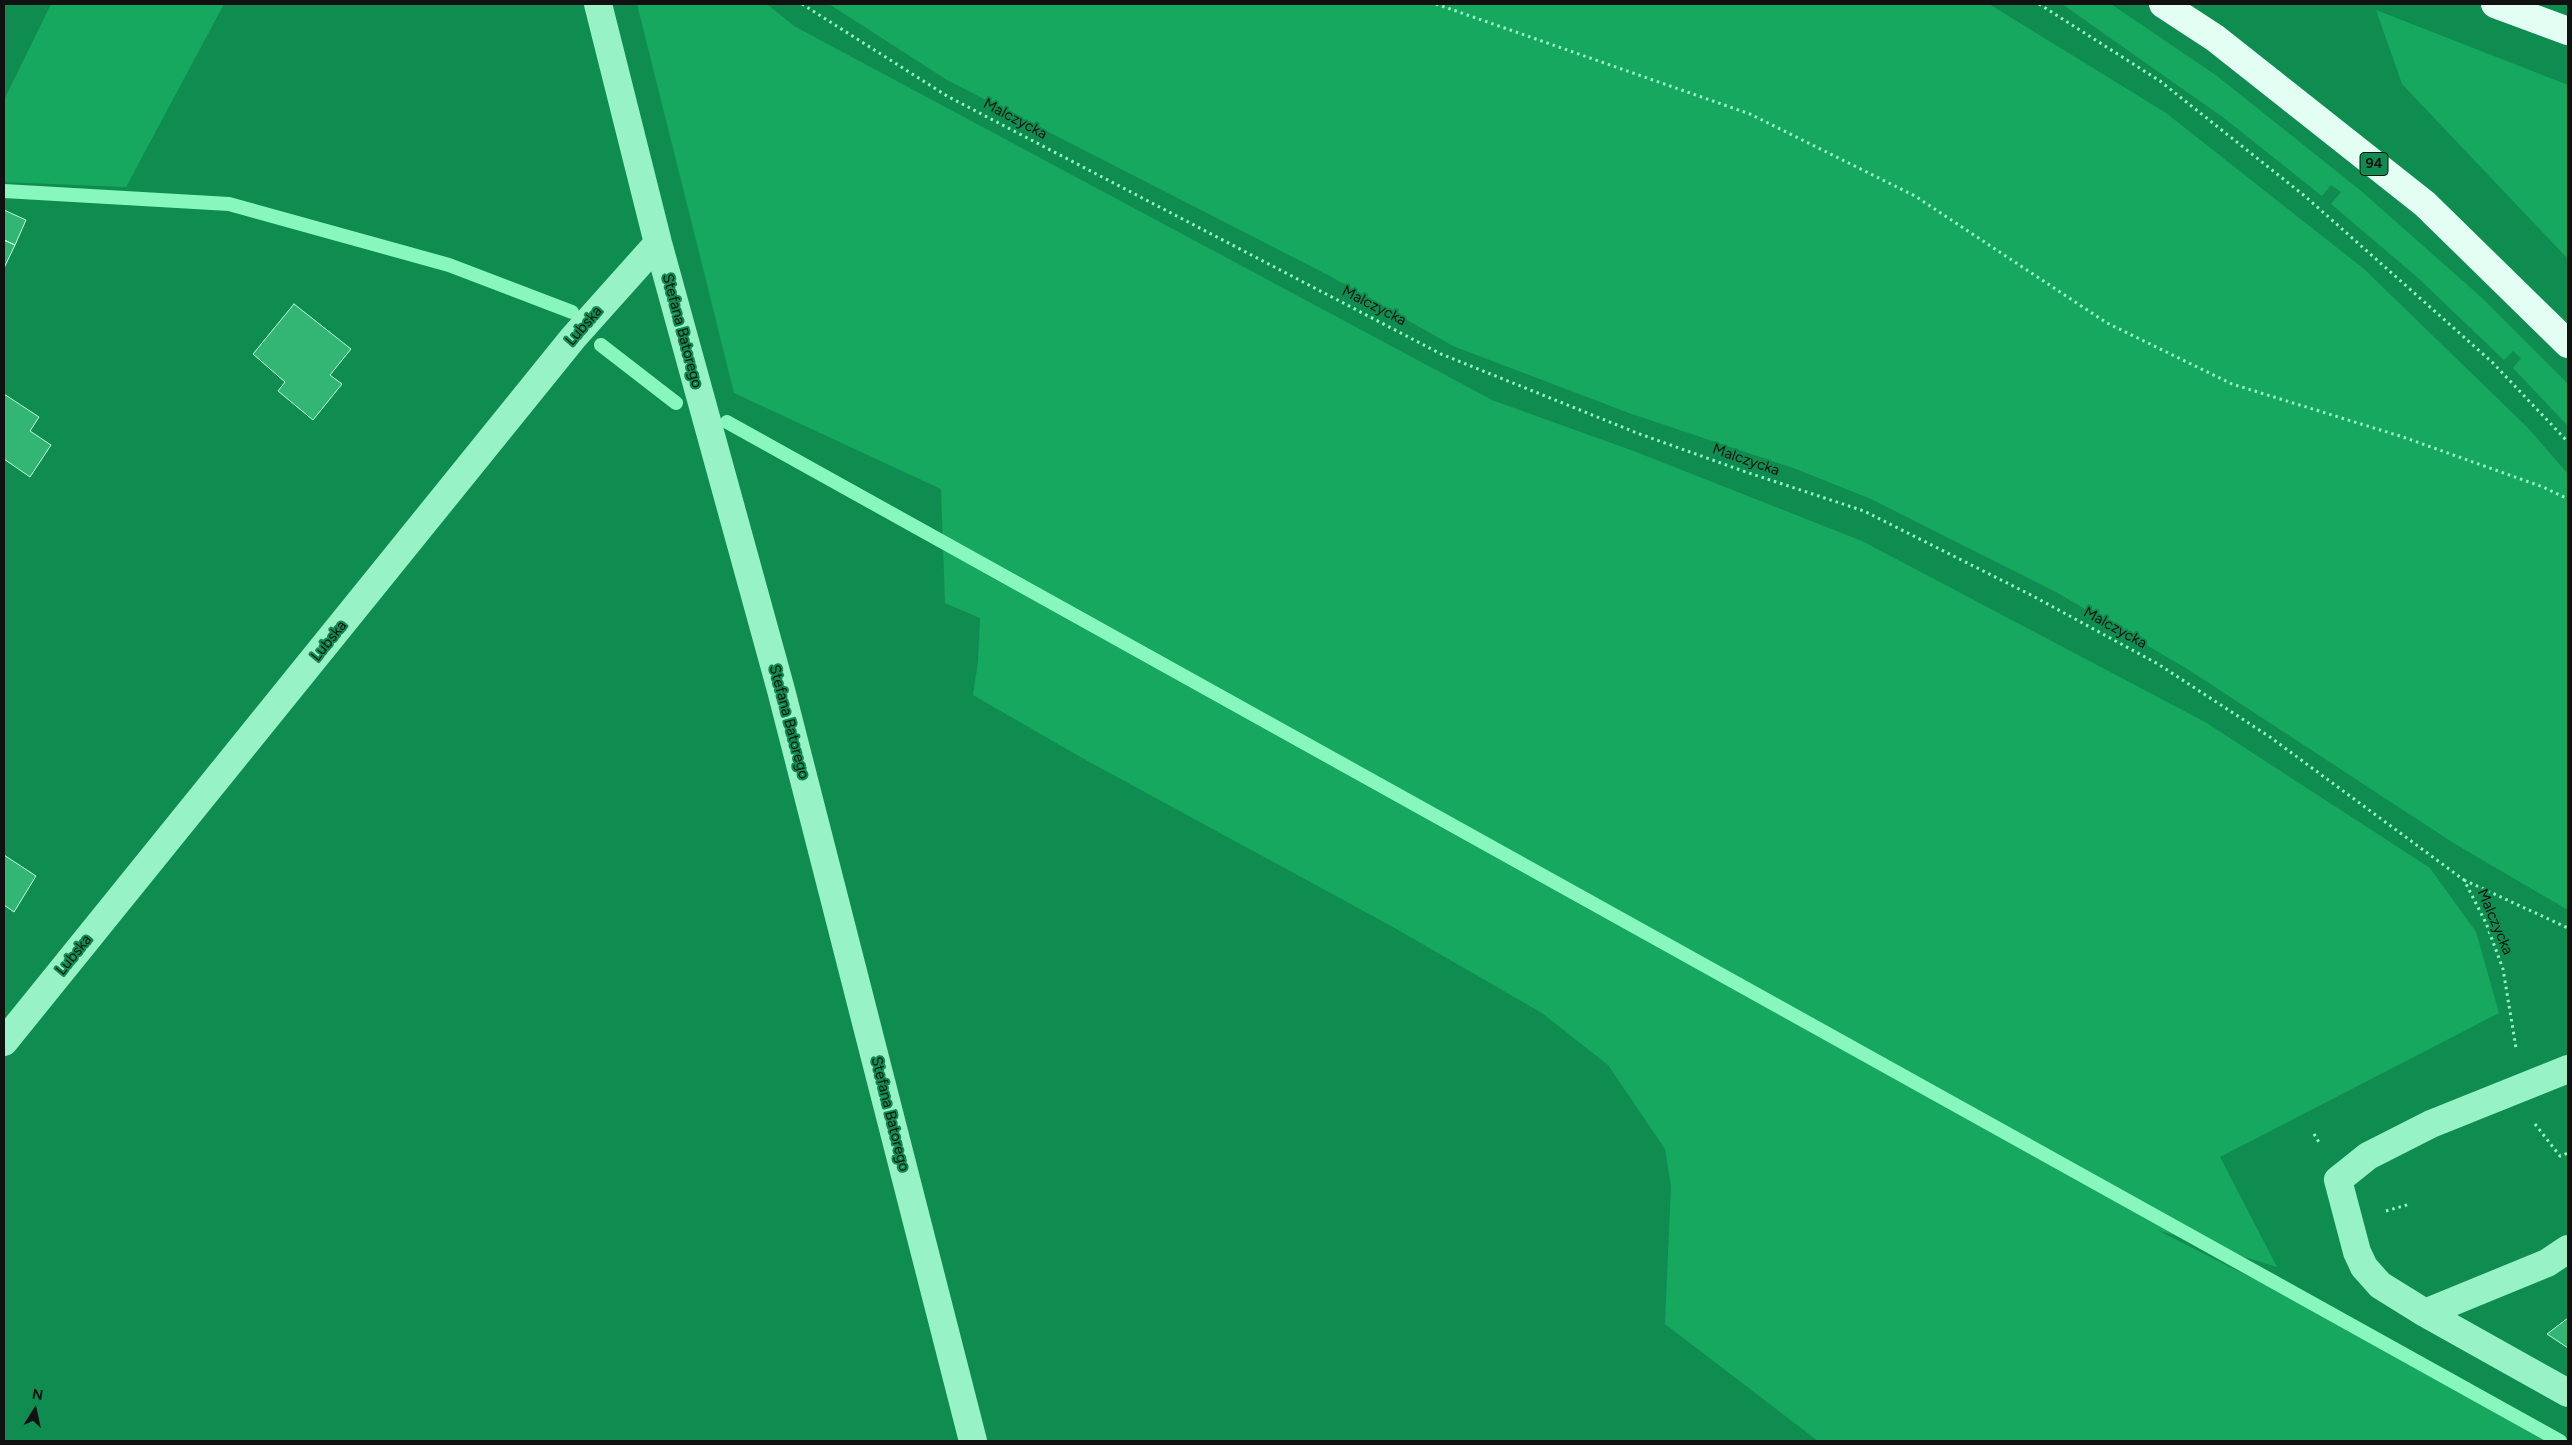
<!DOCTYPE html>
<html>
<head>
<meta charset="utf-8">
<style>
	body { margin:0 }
	#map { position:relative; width:2572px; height:1445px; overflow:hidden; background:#0f8d50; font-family:Figtree,sans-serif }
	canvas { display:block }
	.frame { position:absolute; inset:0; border:5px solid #111; pointer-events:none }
	.north { position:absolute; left:10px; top:1385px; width:50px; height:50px; -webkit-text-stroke:4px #0f8d50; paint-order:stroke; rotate:10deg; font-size:14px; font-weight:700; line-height:20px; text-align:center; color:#111 }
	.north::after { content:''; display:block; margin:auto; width:18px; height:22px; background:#111; clip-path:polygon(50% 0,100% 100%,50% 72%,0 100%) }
</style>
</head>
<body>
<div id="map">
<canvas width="2572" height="1445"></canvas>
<div class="frame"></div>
<div class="north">N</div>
</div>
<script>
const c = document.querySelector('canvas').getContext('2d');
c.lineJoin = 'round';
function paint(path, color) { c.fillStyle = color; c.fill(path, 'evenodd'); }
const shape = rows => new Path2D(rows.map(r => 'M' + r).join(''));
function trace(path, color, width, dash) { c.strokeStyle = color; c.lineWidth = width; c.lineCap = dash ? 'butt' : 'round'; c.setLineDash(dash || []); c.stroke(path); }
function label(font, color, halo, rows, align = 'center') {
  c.font = font + ' Figtree,sans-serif'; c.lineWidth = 4; c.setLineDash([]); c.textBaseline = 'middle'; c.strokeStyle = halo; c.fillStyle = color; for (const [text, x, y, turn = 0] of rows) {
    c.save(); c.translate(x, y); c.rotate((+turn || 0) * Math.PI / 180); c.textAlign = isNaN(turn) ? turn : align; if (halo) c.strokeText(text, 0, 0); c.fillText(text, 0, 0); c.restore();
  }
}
const green = shape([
	[51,4,224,4,126,187,4,182,4,100],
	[637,4,767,4,794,26,1492,400,1636,452,1862,541,2205,722,2430,868,2476,932,2499,1013,2220,1157,2277,1267,2157,1230,2568,1438,2568,1441,1818,1441,1665,1324,1671,1186,1665,1149,1608,1065,1542,1013,1393,927,1084,759,973,695,978,662,980,618,945,603,941,489,734,393],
	[829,4,1989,4,2166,113,2364,269,2528,428,2568,474,2568,910,2455,844,2189,670,2056,592,1871,499,1796,469,1629,413,1453,346,1328,275,947,80],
	[2062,4,2111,4,2217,76,2360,190,2481,297,2568,384,2568,426,2513,368,2521,358,2513,351,2504,360,2417,277,2331,204,2341,192,2331,185,2322,196,2224,118],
	[2376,10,2568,85,2568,259,2402,84]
]);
const stream = shape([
	[4,191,229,204,449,265,572,312],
	[601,345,676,403],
	[727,422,2560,1441]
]);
const building = shape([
	[4,210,26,220,15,245,4,240,4,210],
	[4,240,15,245,4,268,4,240],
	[294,304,351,349,330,375,342,384,313,420,278,391,285,382,253,354,294,304],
	[4,394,39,417,30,431,51,445,30,477,4,459,4,394],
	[4,855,36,876,14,912,4,905,4,855],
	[2568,1318,2568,1348,2547,1334,2568,1318]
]);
const path = shape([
	[802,4,947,96,1441,354,1637,433,1746,472,1864,511,2031,595,2158,664,2270,737,2464,880,2486,923,2503,969,2516,1048],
	[1436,4,1750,114,1915,196,2107,323,2232,384,2403,437,2543,487,2568,499],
	[2039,4,2160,81,2306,197,2492,362,2568,442],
	[2464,880,2568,928],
	[2535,1124,2560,1156,2568,1153],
	[2314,1134,2320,1144],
	[2386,1211,2410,1204]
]);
const lane = shape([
	[2568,1069,2431,1124,2368,1156,2338,1180,2357,1252,2364,1267,2380,1285,2425,1313,2568,1393],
	[2425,1313,2547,1263,2568,1249]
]);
const street = shape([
	[598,4,658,243,781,690,973,1441],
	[4,1042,573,338,658,243]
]);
const primary = shape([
	[2163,4,2215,38,2425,204,2568,344],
	[2495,4,2568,31]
]);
const shields = [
	[2374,164,28]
];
const shieldNames = [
	["94",2374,164]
];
const streetNames = [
	["Malczycka",1015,119,28],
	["Malczycka",1374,306,27],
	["Lubska",584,326,-49],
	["Stefana Batorego",682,331,75],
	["Malczycka",1746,460,19],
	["Malczycka",2115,628,29],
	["Lubska",329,641,-51],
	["Stefana Batorego",789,722,75],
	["Malczycka",2495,922,67],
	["Lubska",74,955,-51],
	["Stefana Batorego",890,1114,76]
];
paint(green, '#17a85f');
trace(stream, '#88f7be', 14);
paint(building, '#33b574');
trace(building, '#befede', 1);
trace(path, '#97f3c5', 3, [2.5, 4]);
trace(lane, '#97f3c5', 28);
trace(street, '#97f3c5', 28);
trace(primary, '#e3fff3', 28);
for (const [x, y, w] of shields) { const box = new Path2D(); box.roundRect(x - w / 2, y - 11.5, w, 23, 4); c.fillStyle = '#0f8d50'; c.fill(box); trace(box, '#111', 1); }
label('bold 14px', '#111', null, shieldNames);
label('15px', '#111', '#0f8d50', streetNames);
</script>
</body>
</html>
